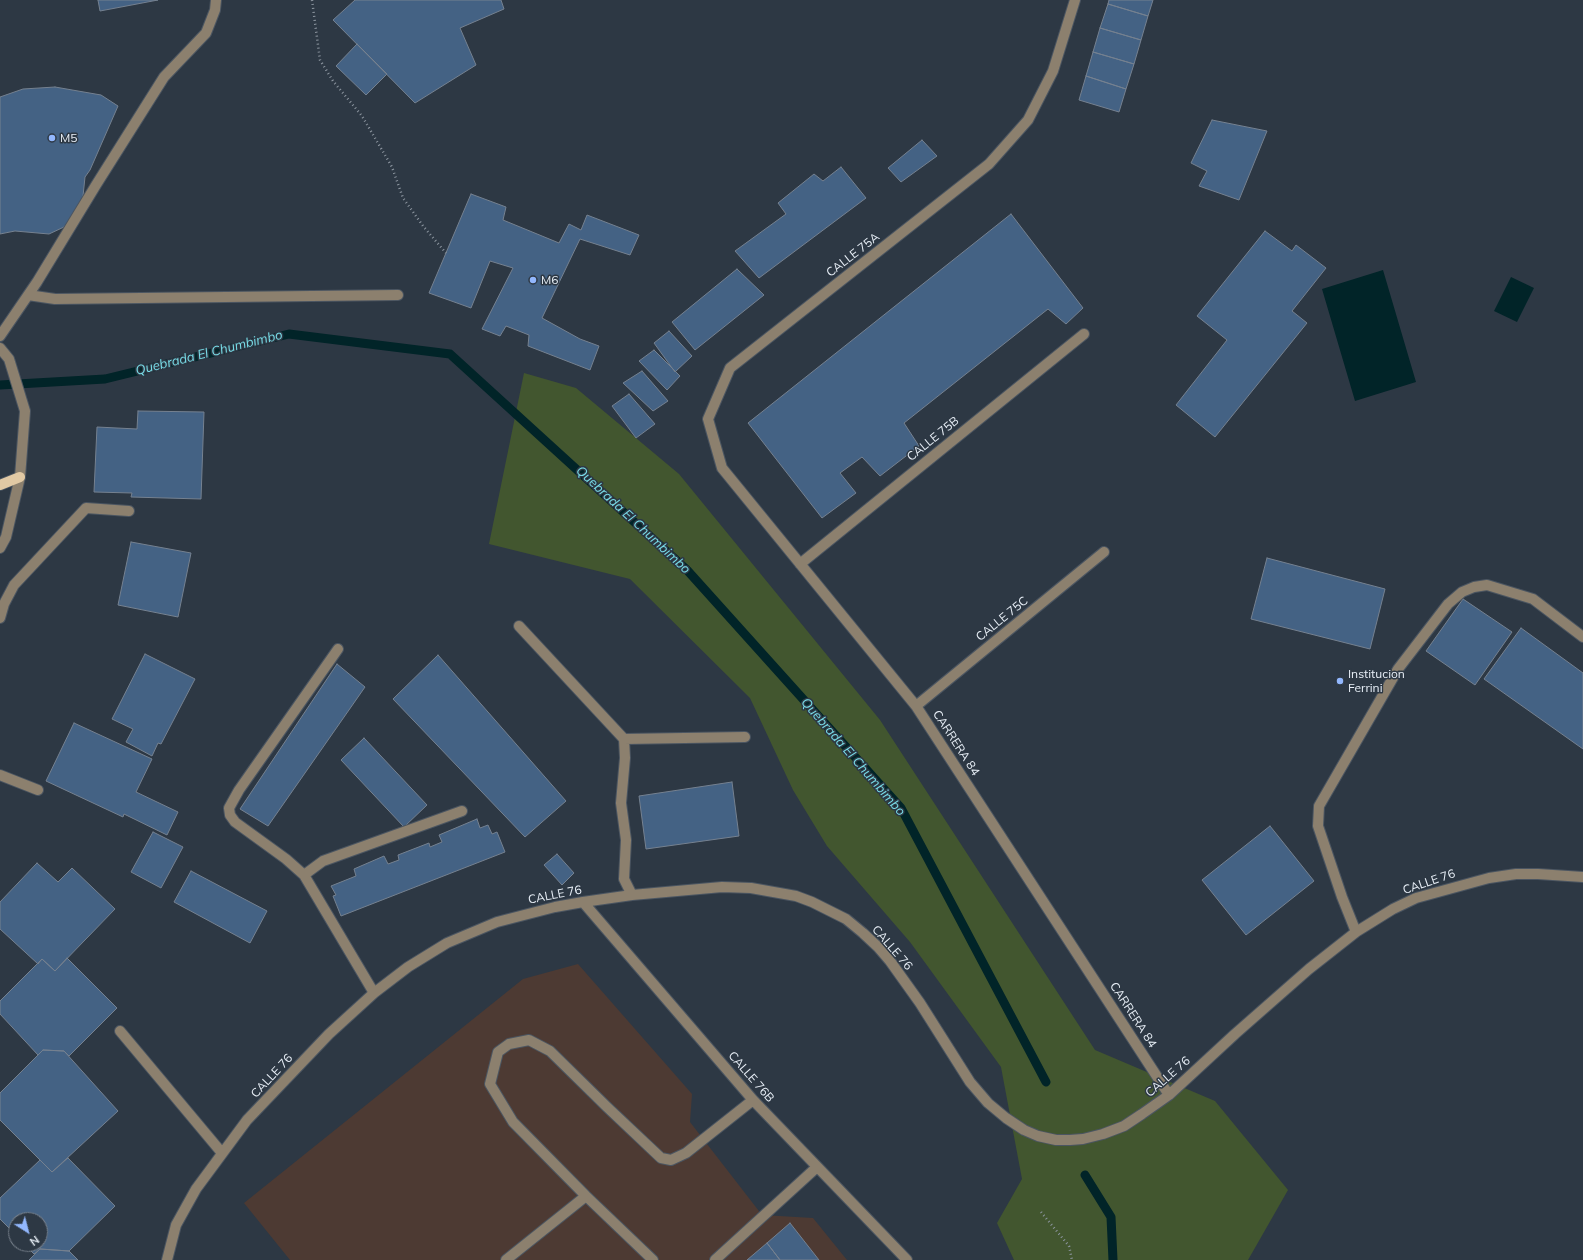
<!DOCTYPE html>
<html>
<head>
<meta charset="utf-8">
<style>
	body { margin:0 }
	#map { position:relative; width:1583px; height:1260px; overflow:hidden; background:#2d3844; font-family:Mulish,sans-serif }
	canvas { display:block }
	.north { position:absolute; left:8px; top:1212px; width:40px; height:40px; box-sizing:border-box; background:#2d3844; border:1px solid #78818c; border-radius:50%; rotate:144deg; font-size:11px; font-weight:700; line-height:16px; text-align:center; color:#e8eff7 }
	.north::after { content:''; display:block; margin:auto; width:14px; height:18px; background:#92b7fd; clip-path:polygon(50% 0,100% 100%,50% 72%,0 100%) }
</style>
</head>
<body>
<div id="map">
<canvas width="1583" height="1260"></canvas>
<div class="north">N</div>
</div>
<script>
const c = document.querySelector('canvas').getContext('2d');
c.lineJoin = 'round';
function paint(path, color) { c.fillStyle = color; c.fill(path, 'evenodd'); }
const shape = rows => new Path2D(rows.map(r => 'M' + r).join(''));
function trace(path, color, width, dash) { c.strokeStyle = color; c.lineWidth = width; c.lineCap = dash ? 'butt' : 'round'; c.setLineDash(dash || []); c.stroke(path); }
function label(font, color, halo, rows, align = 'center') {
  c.font = font + ' Mulish,sans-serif'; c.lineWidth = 3; c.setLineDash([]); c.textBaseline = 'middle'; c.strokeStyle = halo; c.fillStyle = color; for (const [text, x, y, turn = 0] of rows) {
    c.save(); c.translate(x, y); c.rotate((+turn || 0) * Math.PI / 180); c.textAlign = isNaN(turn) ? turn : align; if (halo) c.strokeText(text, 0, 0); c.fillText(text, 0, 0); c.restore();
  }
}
const education = shape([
	[578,964,692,1094,690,1122,762,1215,813,1218,847,1260,290,1260,244,1203,523,979]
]);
const green = shape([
	[524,373,576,388,679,474,880,720,1095,1050,1215,1101,1288,1190,1248,1260,1014,1260,997,1223,1022,1179,1001,1067,910,942,827,846,793,790,750,698,630,579,489,544]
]);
const water = shape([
	[1383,270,1416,382,1355,401,1322,289],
	[1511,277,1534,288,1517,322,1494,311]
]);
const stream = shape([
	[0,385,105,379,289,334,450,354,687,570,901,808,1046,1082],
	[1085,1175,1111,1217,1113,1260]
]);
const building = shape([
	[98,0,158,0,100,11,98,0],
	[355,0,501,0,504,9,460,28,476,65,415,103,333,20,355,0],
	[1109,0,1153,0,1148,16,1108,4,1109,0],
	[1108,4,1148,16,1141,40,1100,28,1108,4],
	[1100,28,1141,40,1134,64,1093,52,1100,28],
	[357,44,387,74,366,95,336,66,357,44],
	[1093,52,1134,64,1126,89,1086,76,1093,52],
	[1086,76,1126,89,1119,112,1079,100,1086,76],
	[55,87,101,95,118,106,90,170,85,177,83,196,80,206,74,216,64,227,49,234,15,231,0,234,0,97,23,89,55,87],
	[1212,120,1267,131,1239,200,1199,186,1207,171,1191,163,1212,120],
	[922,140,937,156,901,182,888,168,922,140],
	[841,167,866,198,759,278,735,251,786,214,778,203,814,174,823,181,841,167],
	[471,194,506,207,503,220,559,243,569,224,581,230,587,215,639,235,630,255,580,239,542,318,580,339,599,346,590,370,528,346,529,335,506,326,500,336,482,329,513,268,490,261,471,308,429,293,471,194],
	[1011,214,1083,308,1066,324,1048,309,904,423,919,446,880,476,862,457,840,473,856,493,822,518,748,423,1011,214],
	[1265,231,1292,251,1296,245,1326,268,1292,311,1307,323,1215,437,1176,405,1227,340,1197,316,1265,231],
	[737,269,764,295,695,350,672,322,737,269],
	[669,331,692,356,675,372,654,343,669,331],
	[654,350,680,376,667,390,639,361,654,350],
	[642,371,668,401,653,411,623,383,642,371],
	[629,394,655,424,636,438,612,406,629,394],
	[138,411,204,412,201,499,131,497,132,493,94,492,97,427,137,429,138,411],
	[131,542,191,553,178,617,118,605,131,542],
	[1267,558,1385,589,1370,649,1251,619,1267,558],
	[1463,599,1512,632,1475,685,1426,651,1463,599],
	[1521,628,1583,673,1583,749,1484,679,1521,628],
	[145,654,195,679,161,744,158,743,152,756,126,742,133,729,112,719,145,654],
	[438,655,566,801,525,837,393,699,438,655],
	[337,664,365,687,268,826,240,809,337,664],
	[74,723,152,759,136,792,178,812,167,835,124,814,123,817,46,781,74,723],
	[364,738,427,805,404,827,341,760,364,738],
	[732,782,739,836,646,849,639,796,732,782],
	[477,819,480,828,488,825,492,834,497,832,505,852,341,916,333,896,336,895,331,886,356,876,354,869,384,856,388,864,399,860,398,855,429,843,430,847,442,842,439,835,477,819],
	[1270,826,1314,881,1246,935,1202,880,1270,826],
	[153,832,183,847,161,888,131,872,153,832],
	[557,854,574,873,562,885,544,865,557,854],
	[37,863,58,882,72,868,115,909,55,971,42,959,38,964,0,929,0,902,37,863],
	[191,871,267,911,250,943,174,902,191,871],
	[67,958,117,1008,69,1056,64,1051,43,1050,38,1055,0,1014,0,1001,42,959,55,971,67,958],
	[43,1050,64,1051,118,1111,52,1172,0,1120,0,1093,43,1050],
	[68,1158,115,1206,69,1251,40,1249,34,1254,24,1244,40,1244,40,1220,16,1220,16,1235,0,1219,0,1198,40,1160,52,1172,68,1158],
	[790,1223,819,1260,780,1260,767,1243,790,1223],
	[767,1243,780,1260,747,1260,767,1243],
	[40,1249,69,1251,78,1260,29,1260,40,1249]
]);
const path = shape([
	[312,0,320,60,333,81,362,116,392,167,403,198,423,226,446,253],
	[1041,1212,1069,1246,1072,1260]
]);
const minor = shape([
	[1075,0,1053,71,1028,120,989,164,730,368,708,419,722,468,916,706,1169,1095],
	[28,295,55,299,398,295],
	[0,336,37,282,96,185,164,77,206,33,215,10,216,0],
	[0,348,9,359,25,411,20,477,6,537,0,548],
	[800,564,1084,334],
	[0,618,4,604,14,585,86,508,129,511],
	[519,626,624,739,625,758,621,803,626,840,624,879,632,895],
	[338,649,239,790,229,808,230,815,235,822,286,859,304,875,374,993],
	[916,706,1104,552],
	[624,739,745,737],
	[0,775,38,790],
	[304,875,323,861,462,811],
	[583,902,753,1100,907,1260],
	[1356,932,1342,897,1318,826,1319,806,1398,669,1448,604,1462,592,1474,587,1487,585,1533,599,1583,637],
	[120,1031,222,1153],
	[167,1260,176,1225,196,1189,247,1120,329,1034,374,993,408,967,447,943,497,922,555,907,583,902,632,895,722,887,751,888,796,896,812,902,846,919,863,933,878,947,890,961,920,1003,970,1082,988,1103,1006,1118,1024,1130,1038,1136,1056,1140,1070,1140,1083,1139,1103,1134,1124,1126,1142,1114,1169,1095,1235,1034,1309,969,1356,932,1393,909,1416,898,1489,878,1516,874,1538,874,1583,877],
	[506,1260,586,1196],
	[653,1260,586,1196,513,1122,490,1084,498,1052,509,1044,529,1040,550,1051,607,1107,661,1158,671,1160,686,1153,753,1100],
	[715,1260,817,1167]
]);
const major = shape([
	[0,485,20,477]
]);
const markers = [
	[52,138,4,"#92b7fd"],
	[533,280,4,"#92b7fd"],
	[1340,681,4,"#92b7fd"]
];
const poiNames = [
	["M5",60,138],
	["M6",541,280],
	["Institucion",1348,674],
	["Ferrini",1348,688]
];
const streetNames = [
	["CALLE 75A",853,255,-38],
	["CALLE 75B",933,439,-39],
	["CALLE 75C",1002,619,-39],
	["CARRERA 84",956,743,57],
	["CALLE 76",1429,882,-19],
	["CALLE 76",555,895,-11],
	["CALLE 76",892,948,49],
	["CARRERA 84",1133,1015,57],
	["CALLE 76",272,1076,-47],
	["CALLE 76B",751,1077,49],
	["CALLE 76",1168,1077,-41]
];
const waterNames = [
	["Quebrada El Chumbimbo",209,353,-14],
	["Quebrada El Chumbimbo",633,520,43],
	["Quebrada El Chumbimbo",853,757,49]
];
paint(education, '#4d3a33');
paint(green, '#42562f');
paint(water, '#012428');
trace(stream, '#012428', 9);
paint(building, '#446284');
trace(building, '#758190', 1);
trace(minor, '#4b5561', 12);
trace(major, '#4b5561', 12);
trace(path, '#8d96a0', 2.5, [1, 3]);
trace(minor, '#8c806e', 10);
trace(major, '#e1c9a4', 10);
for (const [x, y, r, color] of markers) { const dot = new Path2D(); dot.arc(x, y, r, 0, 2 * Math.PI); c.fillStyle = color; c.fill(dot); trace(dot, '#2d3844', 1.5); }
label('12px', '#e8eff7', '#2d3844', poiNames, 'left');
label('12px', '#e8eff7', '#2d3844', streetNames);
label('italic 13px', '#78dde8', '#2d3844', waterNames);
</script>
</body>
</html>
